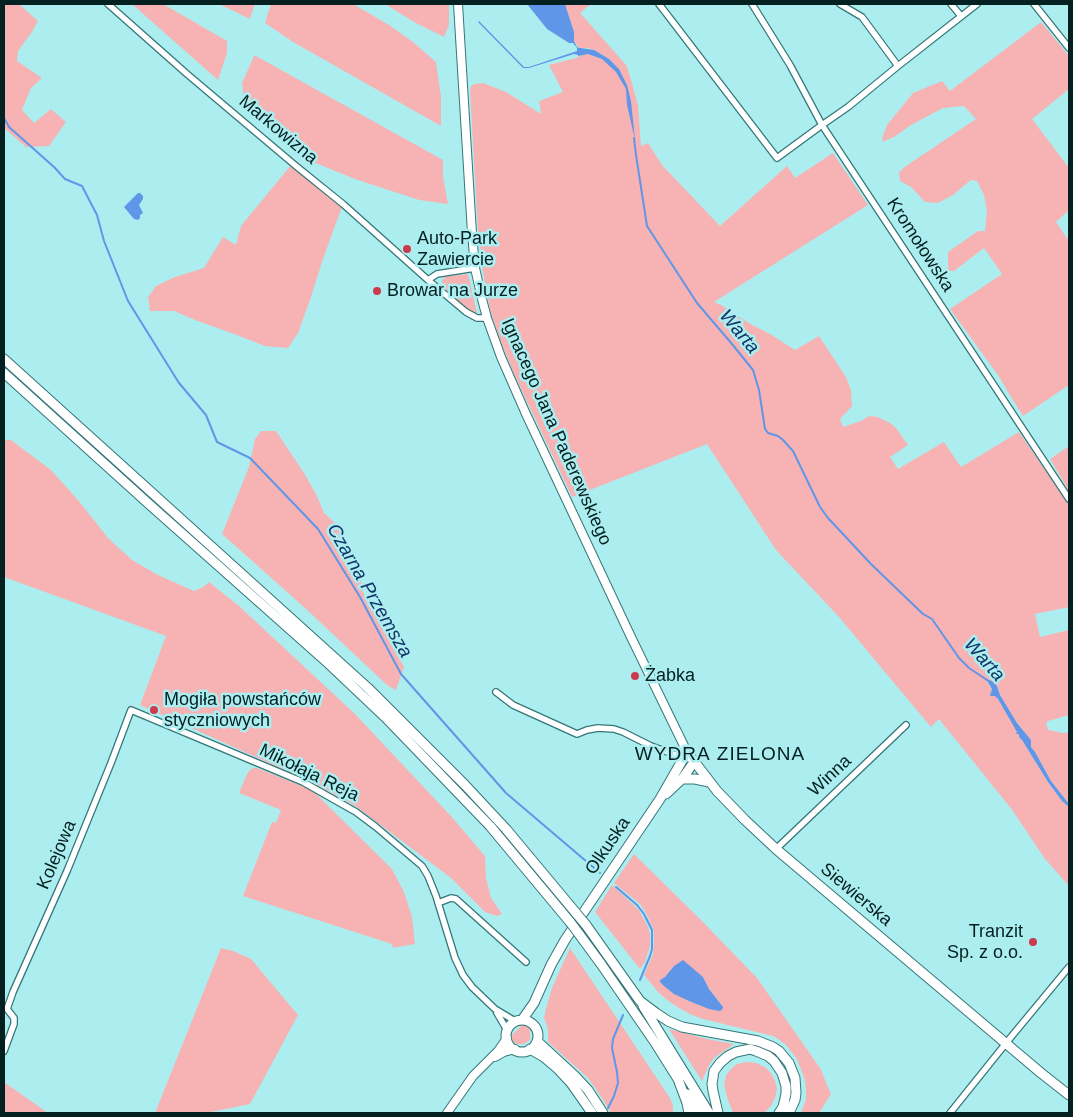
<!DOCTYPE html>
<html>
<head>
<meta charset="utf-8">
<style>
	body { margin:0 }
	#map { position:relative; width:1073px; height:1117px; overflow:hidden; background:#aceef0; font-family:Arial,sans-serif }
	canvas { display:block }
	.frame { position:absolute; inset:0; border:5px solid #052021; pointer-events:none }
</style>
</head>
<body>
<div id="map">
<canvas width="1073" height="1117"></canvas>
<div class="frame"></div>
</div>
<script>
const c = document.querySelector('canvas').getContext('2d');
c.lineJoin = 'round';
function paint(path, color) { c.fillStyle = color; c.fill(path, 'evenodd'); }
const shape = rows => new Path2D(rows.map(r => 'M' + r).join(''));
function trace(path, color, width, dash) { c.strokeStyle = color; c.lineWidth = width; c.lineCap = dash ? 'butt' : 'round'; c.setLineDash(dash || []); c.stroke(path); }
function label(font, color, halo, rows, align = 'center') {
  c.font = font + ' Arial,sans-serif'; c.lineWidth = 5; c.setLineDash([]); c.textBaseline = 'middle'; c.strokeStyle = halo; c.fillStyle = color; for (const [text, x, y, turn = 0] of rows) {
    c.save(); c.translate(x, y); c.rotate((+turn || 0) * Math.PI / 180); c.textAlign = isNaN(turn) ? turn : align; if (halo) c.strokeText(text, 0, 0); c.fillText(text, 0, 0); c.restore();
  }
}
const green = shape([
	[4,4,19,4,38,21,32,32,18,51,17,61,42,78,31,88,22,110,34,123,51,109,66,122,49,146,26,147,4,128],
	[132,4,163,4,227,41,227,53,218,80],
	[219,4,255,4,250,19],
	[271,4,353,4,389,25,413,42,436,62,441,96,441,126,293,42,265,23],
	[385,4,449,4,449,25,444,37,414,22],
	[565,4,591,4,580,13,627,66,638,105,641,146,648,143,662,165,720,226,787,166,795,178,833,153,868,205,714,302,721,305,752,325,770,334,795,350,819,336,846,377,851,390,852,406,840,419,843,427,861,421,869,416,878,417,890,423,896,428,908,445,890,457,898,469,944,442,961,467,1019,432,1069,505,1069,607,1035,614,1040,637,1069,630,1069,715,1048,721,1046,723,1048,730,1063,733,1069,732,1069,804,1051,781,1035,752,1031,747,1031,740,1017,723,1000,695,997,686,986,680,992,689,990,696,995,695,998,699,1019,734,1019,737,1022,740,1048,782,1062,801,1069,807,1069,886,1045,859,1013,811,939,719,931,727,839,617,776,550,707,444,572,497,514,374,499,337,490,309,482,267,478,231,470,91,471,86,475,84,483,83,506,92,541,114,539,101,563,92,549,65,576,58,583,54,588,54,602,59,609,64,619,69,609,59,594,50,588,48,579,48,574,41,574,32],
	[1041,22,1069,56,1069,89,1032,119,1069,168,1069,210,1056,222,1069,241,1069,385,1023,416,1008,392,1000,378,950,309,1002,274,984,248,954,271,948,271,948,252,978,231,985,231,987,211,984,195,977,181,971,180,953,195,938,203,925,202,911,187,900,181,899,172,906,166,976,119,964,106,943,108,911,125,894,137,882,142,883,136,887,125,913,93,942,81,950,91],
	[254,56,256,56,443,160,443,176,448,204,419,200,355,179,313,162,283,133,245,106,242,83],
	[291,165,343,204,323,259,310,300,298,333,288,348,265,346,237,335,195,320,174,311,150,311,148,297,156,286,175,277,204,268,223,237,236,245,241,226],
	[468,274,477,313,476,314,474,314,450,294,443,286,442,281,444,278,446,276],
	[261,431,276,431,304,473,316,494,324,513,341,528,356,557,363,592,404,667,396,690,387,685,305,608,222,534,249,467,255,439],
	[4,440,11,440,51,470,78,500,108,538,132,560,158,575,194,591,203,587,209,582,239,606,354,713,450,815,485,856,486,878,491,898,502,914,497,916,485,912,451,878,354,805,309,781,140,705,166,636,4,577],
	[1069,446,1069,491,1050,459],
	[254,768,257,768,312,790,392,869,404,892,412,917,415,944,393,948,392,944,243,896,272,822,276,823,281,810,239,793,247,774,251,769],
	[634,854,703,922,757,978,820,1068,831,1094,819,1113,801,1113,806,1099,806,1091,805,1080,797,1059,786,1045,778,1039,773,1036,703,1019,690,1014,679,1008,667,1000,659,993,644,975,653,954,654,944,654,931,647,915,640,904,614,883],
	[674,966,703,977,709,989,723,1007,718,1011,689,1001,660,980,665,977],
	[612,885,639,910,648,927,650,933,650,946,645,962,640,969,595,912],
	[221,948,233,951,251,959,298,1015,250,1104,206,1113,155,1113],
	[570,948,670,1098,673,1106,673,1113,611,1113,602,1098,588,1078,548,1042,548,1029,544,1018,546,1009,552,988],
	[524,1025,530,1028,530,1040,524,1044,516,1044,512,1040,512,1035,521,1026],
	[669,1029,707,1039,734,1044,714,1058,708,1067,702,1081],
	[747,1062,756,1063,765,1067,771,1073,775,1081,777,1089,775,1098,771,1106,764,1113,733,1113,727,1097,724,1085,726,1075,733,1067,737,1064],
	[4,1082,48,1113,4,1113]
]);
const water = shape([
	[527,4,565,4,574,32,574,41,577,47,579,48,581,48,594,50,609,59,619,69,627,85,631,101,635,140,627,105,626,89,616,72,602,59,588,54,578,56,578,55,574,54,529,68,523,68,478,22,479,21,524,67,529,67,577,51,577,48,573,43,569,43,547,29],
	[138,193,140,193,143,196,143,199,139,205,143,213,140,215,140,218,138,220,134,219,124,207],
	[986,679,992,681,997,686,1000,695,1017,723,1031,740,1031,747,1035,752,1051,781,1069,804,1069,807,1062,801,1048,782,1022,740,1019,737,1019,734,1016,734,1017,732,998,699,995,696,990,696,992,689],
	[683,960,703,977,709,989,723,1007,722,1010,719,1011,709,1009,689,1001,674,994,664,986,660,982,660,980,665,977,674,966]
]);
const stream = shape([
	[4,118,9,127,54,167,65,179,82,186,97,215,104,241,128,301,179,383,206,415,217,442,250,458,318,529,360,597,401,674,506,793,600,873],
	[634,138,636,155,647,226,697,303,732,344,753,370,759,390,765,429,768,433,778,436,783,440,793,451,820,507,828,518,871,564,923,614,932,619,959,658,969,668,987,680],
	[616,887,637,905,644,914,652,930,652,949,650,956,640,980],
	[608,1108,614,1096,618,1083,617,1072,612,1048,613,1039,623,1015]
]);
const street = shape([
	[108,4,187,74,296,166,343,204,428,280,466,312,477,318,487,318],
	[659,4,777,158,822,125,848,107,898,66,977,4],
	[752,4,790,65,822,125,1069,499],
	[840,4,862,17,898,66],
	[951,4,961,16],
	[1034,4,1069,48],
	[428,280,437,274,475,268],
	[496,692,513,705,577,734,587,730,598,728,614,729,623,732,651,746,676,755],
	[776,849,906,725],
	[438,903,451,898,456,899,526,962],
	[497,1013,507,1030],
	[4,1051,14,1024,14,1018,7,1009,13,992,67,871,111,763,131,710,303,782,356,812,376,827,422,866,428,876,436,896,455,958,463,975,472,987,495,1009,515,1021],
	[950,1113,1011,1037,1069,967]
]);
const secondary = shape([
	[458,4,472,233,475,268,482,299,487,318,501,357,526,414,631,637,687,752],
	[495,1057,504,1052,515,1049],
	[447,1113,473,1076,498,1051,507,1038]
]);
const primary = shape([
	[4,359,368,688,465,785,506,829,576,913],
	[4,373,150,505,329,664,386,718,490,826,570,922],
	[682,779,695,779,709,782],
	[666,794,682,779,694,762],
	[586,925,640,1001,656,1013,668,1021,682,1027,758,1041,773,1047,779,1051,789,1063,795,1078,796,1093,795,1100,789,1113],
	[579,934,601,964,656,1044,678,1079,687,1103,689,1113],
	[643,1006,709,1113],
	[522,1020,534,1003,551,965,565,940,660,799,687,752,717,791,745,820,776,849,1041,1073,1069,1095],
	'506 1036a16 16 0 1 1 32 0a16 16 0 1 1-32 0Z',
	[537,1041,575,1076,588,1090,603,1113],
	[530,1049,544,1057,557,1068,571,1083,592,1113],
	[687,1094,699,1113],
	[718,1113,713,1091,712,1084,714,1071,720,1063,728,1056,736,1052,750,1049,756,1051,768,1056,774,1061,782,1073,786,1086,786,1094,783,1107,779,1113]
]);
const primaryBridge = shape([
	[576,913,586,925],
	[570,922,579,934]
]);
const markers = [
	[407,249,5,"#cc3b4d"],
	[377,291,5,"#cc3b4d"],
	[635,676,5,"#cc3b4d"],
	[154,710,5,"#cc3b4d"],
	[1033,942,5,"#cc3b4d"]
];
const streetNames = [
	["Markowizna",278,130,40],
	["Kromołowska",920,245,57],
	["Ignacego Jana Paderewskiego",556,432,66],
	["Mikołaja Reja",309,773,26],
	["Winna",830,776,-43],
	["Olkuska",608,846,-56],
	["Kolejowa",57,855,-67],
	["Siewierska",856,895,40]
];
const poiNames = [
	["Auto-Park",417,239],
	["Zawiercie",417,260],
	["Browar na Jurze",387,291],
	["Żabka",645,676],
	["Mogiła powstańców",164,700],
	["styczniowych",164,721],
	["Tranzit",1023,932,"right"],
	["Sp. z o.o.",1023,953,"right"]
];
const waterNames = [
	["Warta",739,332,50],
	["Czarna Przemsza",369,591,60],
	["Warta",984,660,48]
];
const neighbourhoodNames = [
	["WYDRA ZIELONA",720,755]
];
paint(green, '#f7b3b4');
paint(water, '#6096e7');
trace(stream, '#6096e7', 2);
trace(street, '#357678', 8);
trace(secondary, '#357678', 10);
trace(primary, '#357678', 11);
trace(street, '#fff', 5.5);
trace(secondary, '#fff', 8);
trace(primary, '#fff', 9);
trace(primaryBridge, '#357678', 11, []);
trace(primaryBridge, '#fff', 9);
for (const [x, y, r, color] of markers) { const dot = new Path2D(); dot.arc(x, y, r, 0, 2 * Math.PI); c.fillStyle = color; c.fill(dot); trace(dot, '#aceef0', 2); }
label('18px', '#052021', '#aceef0', streetNames);
label('18px', '#052021', '#aceef0', poiNames, 'left');
label('italic 19px', '#123468', '#aceef0', waterNames);
c.letterSpacing = '1px';
label('19px', '#052021', '#aceef0', neighbourhoodNames);
c.letterSpacing = '0px';
</script>
</body>
</html>
